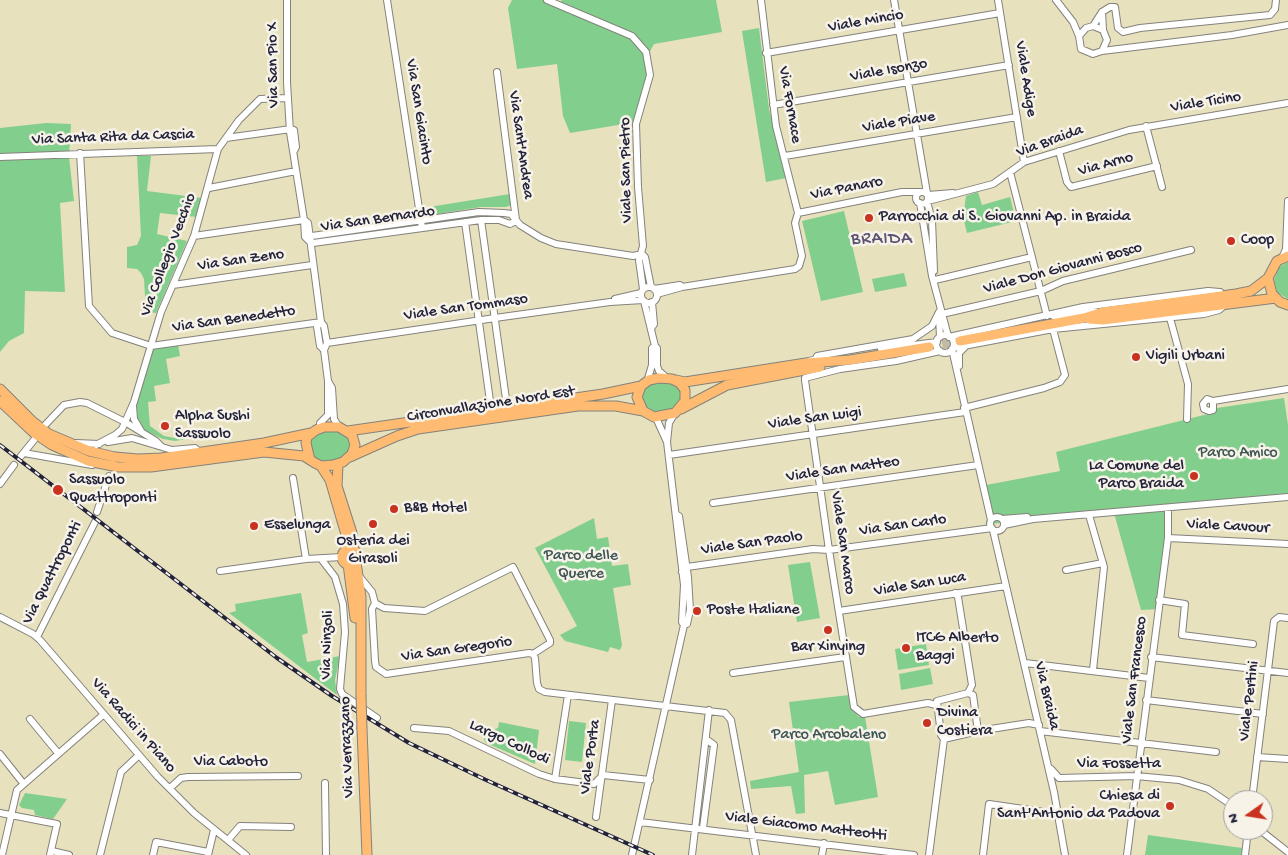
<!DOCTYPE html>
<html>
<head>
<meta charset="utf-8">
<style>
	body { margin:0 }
	#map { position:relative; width:1288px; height:855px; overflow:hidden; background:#e7e1be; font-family:"Gochi Hand",sans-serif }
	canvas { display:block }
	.north { position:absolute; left:1223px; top:790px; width:50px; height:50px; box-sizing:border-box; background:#f7f3e8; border:1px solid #a29fa3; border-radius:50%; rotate:257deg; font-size:14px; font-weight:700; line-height:20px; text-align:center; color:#22223b }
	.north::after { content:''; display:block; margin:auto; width:18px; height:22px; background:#c8321e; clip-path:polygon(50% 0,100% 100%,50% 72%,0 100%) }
</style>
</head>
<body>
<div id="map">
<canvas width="1288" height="855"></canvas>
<div class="north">N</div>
</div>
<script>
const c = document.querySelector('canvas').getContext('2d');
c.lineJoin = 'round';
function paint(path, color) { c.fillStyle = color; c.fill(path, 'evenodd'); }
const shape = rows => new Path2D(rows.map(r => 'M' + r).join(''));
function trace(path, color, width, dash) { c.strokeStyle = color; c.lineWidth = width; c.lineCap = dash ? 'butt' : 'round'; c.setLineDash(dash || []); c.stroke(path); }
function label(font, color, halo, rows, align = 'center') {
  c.font = font + ' "Gochi Hand",sans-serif'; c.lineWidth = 5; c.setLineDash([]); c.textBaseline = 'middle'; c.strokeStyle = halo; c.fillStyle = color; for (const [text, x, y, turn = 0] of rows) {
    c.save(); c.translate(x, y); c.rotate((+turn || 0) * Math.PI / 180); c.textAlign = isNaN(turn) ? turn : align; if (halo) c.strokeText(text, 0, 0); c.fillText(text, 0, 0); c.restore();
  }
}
const green = shape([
	[512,0,544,0,557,6,562,0,716,0,722,32,654,44,648,55,647,81,636,122,570,133,563,116,557,64,517,69,508,8],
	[759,28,769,109,786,178,766,182,742,31],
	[46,123,71,124,69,157,74,201,60,203,65,292,25,291,24,333,9,341,0,352,0,128],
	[137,156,151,156,147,191,202,198,197,217,160,213,157,234,187,241,156,313,146,312,144,279,141,273,137,269,127,268,127,247,137,245,141,236],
	[978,192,982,205,1010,197,1016,221,967,233,963,217,966,196],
	[510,194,511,205,506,207,481,207,424,216,423,208],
	[844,211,863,292,821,301,802,221],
	[1288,262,1288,299,1277,292,1274,280,1279,267],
	[904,273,907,286,875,292,872,279],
	[178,344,180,356,166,359,170,383,154,386,156,401,148,402,150,426,164,436,175,438,186,437,187,439,175,441,163,439,144,430,136,418,136,402,152,349],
	[666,380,680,388,682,401,677,408,656,413,647,411,640,399,642,391,649,384],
	[1284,398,1288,425,1288,498,1170,510,1159,609,1141,610,1114,513,989,524,981,486,1060,471,1056,452,1208,414,1217,408],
	[334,429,348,437,350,450,346,457,330,463,319,461,310,455,310,440,317,433],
	[594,518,597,539,608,537,612,566,628,564,631,585,613,588,622,645,620,650,610,647,608,652,565,641,560,635,577,626,535,548],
	[810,562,820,618,797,622,788,565],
	[301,593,308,633,302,635,307,662,340,656,335,680,337,695,229,613,236,611,235,604],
	[926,644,929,665,898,670,895,649],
	[930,668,933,684,901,690,899,674],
	[849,695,851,709,859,717,865,717,878,797,835,805,828,771,804,775,805,813,796,814,791,786,751,789,750,781,799,772,789,702],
	[569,721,586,723,582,762,565,760],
	[499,722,539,730,535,764,486,743,484,740,486,732,498,728],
	[25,793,67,799,53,819,35,815,34,810,22,808,19,805],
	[1148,835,1242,848,1241,855,1145,855]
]);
const majorTunnel = shape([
	[929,347,960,341]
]);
const minor = shape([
	[387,0,422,228],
	[547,0,632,36,646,52,650,75,636,124,638,187,643,246,639,260,643,289],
	[761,0,776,126,798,213],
	[894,0,927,193],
	[998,0,1024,162],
	[1056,0,1073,22,1079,36],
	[1102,12,1103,30],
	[1093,26,1103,30,1107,40,1102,51,1093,54,1081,49,1079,36,1086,28,1093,26,1102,12,1110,7,1115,7,1118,28,1123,32,1140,28,1270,15,1275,9,1276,0],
	[1102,51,1232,35,1288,25],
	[766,53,1000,13],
	[497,72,516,220],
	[773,105,1009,65],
	[1146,126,1162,187],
	[291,129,294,130,296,147,294,151],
	[226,138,291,129],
	[1059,151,1067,182,1071,187,1157,166],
	[80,153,89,306,112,333,151,346,321,322],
	[785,156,1017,117],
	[0,157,218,149],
	[1010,172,1047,316],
	[209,188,296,171],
	'916 198a6 6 0 1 1 12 0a6 6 0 1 1-12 0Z',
	[928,195,953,193],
	[928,201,993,184,1024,162,1129,130,1288,103],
	[927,202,932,220,934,271],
	[920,203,932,276,948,336],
	[798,213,902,192,919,192],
	[481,220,506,399],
	[465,222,490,401],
	[194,236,304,220,290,132,287,82,287,0],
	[309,241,312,236,479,212,504,213,511,214,520,225,541,238,556,244,633,256,642,254],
	[309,241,313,243,481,220,499,220,510,224,516,221],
	[309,241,305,237,304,220,308,223,321,322,324,326,327,343,324,350],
	[642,254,645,257,651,287],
	[1282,258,1286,249,1288,201],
	[935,280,1032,257],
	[173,285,312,265],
	'641 295a8 8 0 1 1 16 0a8 8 0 1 1-16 0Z',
	[654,289,680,285,682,287,795,269,799,266,802,256,795,223,798,213],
	[657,294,682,287],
	[615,299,641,293],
	[644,301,655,346,657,348,657,366,659,371,667,378],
	[942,314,1041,291,1063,281,1191,250],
	[1051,315,1056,317,1095,311],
	[939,316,940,337],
	[1170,318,1188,384,1187,419],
	[652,327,654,324,652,302],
	'936 344a9 9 0 1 1 18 0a9 9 0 1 1-18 0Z',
	[949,337,1083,307,1208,291,1220,292],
	[327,343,495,318,610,302,643,300],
	[953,348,1053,329,1204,314,1219,310,1225,305],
	[881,349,937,342],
	[952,349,991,520],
	[809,361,816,359,817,356,913,339,932,326,939,312],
	[959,366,959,353,965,347],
	[328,381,332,388,334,419,339,427],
	[647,382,652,365,652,348,655,346],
	[1213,401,1213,410,1209,411,1204,409,1203,404,1207,399,1213,401,1288,389],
	[133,406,134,419,141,431],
	[964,408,1044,388,1060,382,1065,375,1053,329],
	[675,413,669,423,667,442,684,585,682,622,684,625],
	[654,417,657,420,667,442],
	[46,424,64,405,80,402,87,403,125,422,156,441,161,446],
	[320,428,320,423,328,415,328,381,324,350,320,346,317,327,321,322],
	[108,442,132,438,172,450,195,448,200,452],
	[76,443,99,444],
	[96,445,115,435,122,429,134,402,161,312,194,236,218,149,239,120,260,99,288,98],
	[24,453,92,465],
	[669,455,965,412],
	[21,456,34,440],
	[293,478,306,559],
	[0,484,14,465],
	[713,503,978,465],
	[97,512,109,476],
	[1089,515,1104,567,1093,670],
	'990 524a7 7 0 1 1 14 0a7 7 0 1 1-14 0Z',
	[1002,519,1027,517],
	[1004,525,1033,519,1288,497],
	[993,530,1054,792,1065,855],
	[1168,538,1288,544],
	[322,560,335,577,343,604,345,632,340,689,342,694,377,718],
	[1066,570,1103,563],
	[220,571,306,559,342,557],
	[682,572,687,567,813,549,829,550,992,528],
	[359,576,372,592,375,603,384,608,425,611,513,567,550,640,550,643,533,654],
	[955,593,958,597,972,685,968,693],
	[1159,600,1185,604,1182,635,1253,644],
	[375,603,372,609,375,661,376,667,386,674,529,653,533,654,535,658,537,683,539,689,545,692,725,713,731,720,756,855],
	[839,611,1006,586],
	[0,617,33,634,40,640,158,777,194,813,246,855],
	[37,637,95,522],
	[1151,657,1288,673],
	[1025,663,1149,678],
	[733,673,845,657],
	[968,693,973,695,978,731,944,739,941,735,937,701,968,693],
	[1146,700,1263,714],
	[936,705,928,703,863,714,854,707,829,550,805,380,805,378,840,369,896,361,940,351],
	[30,719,58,753],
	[414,728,449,731,539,774,555,779,594,784,603,775,650,780],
	[978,731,1029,723,1039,725],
	[1040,731,1216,752],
	[0,754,23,783],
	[1257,757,1288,759],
	[1051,769,1059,778,1136,776,1179,780,1208,789,1233,806],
	[555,779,568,695],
	[325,783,326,855],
	[170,788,181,778,188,777,298,776],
	[1252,800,1274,621,1279,617,1288,618],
	[0,813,57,824,50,855],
	[596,817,612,700],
	[640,822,914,855],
	[703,828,714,745,706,739],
	[1260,830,1288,852],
	[228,840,240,826,291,827],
	[52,851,69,855],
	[2,855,17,790,103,715],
	[100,855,121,772,138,756],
	[153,855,156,842,208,852],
	[208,855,214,830],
	[632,855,684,625,687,624,690,610,688,577,679,516,677,515],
	[692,855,709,710],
	[822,855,824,843],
	[929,855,944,739],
	[983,855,989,804,1058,814],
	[1127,855,1168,538,1168,508],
	[1245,855,1248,830]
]);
const major = shape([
	[1288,256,1277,261,1268,278,1272,294,1280,302,1288,305],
	[1089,319,1103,320,1276,298],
	[960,341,1084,318,1103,312,1236,294,1251,291,1268,278],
	[659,378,672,379,680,383,685,390,685,401,675,413,654,417,643,411,637,397,641,386,649,380,659,378],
	[676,380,685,382,806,363,850,360,929,347],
	[0,389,31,420,49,434,89,451,115,457,138,459,161,458,264,443,311,433],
	[0,401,34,433,52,445,88,461,118,467,151,467,264,452,304,456,315,463,321,466,333,465,343,462,352,454,355,445,352,435,339,427,324,427,316,430,307,437,306,443,310,460],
	[681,409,727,385,820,367],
	[348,431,603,394,641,386],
	[350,457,397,436,418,429,578,406,616,406,643,411],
	[338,464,337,486,352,533,354,550],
	[321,466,330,480,347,538,346,550],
	'342 557a8 8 0 1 1 16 0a8 8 0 1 1-16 0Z',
	[356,562,361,597,361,695],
	[348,564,355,618],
	[362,729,367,855]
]);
const rail = shape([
	[0,445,277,658,332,696,409,743,486,780,653,855]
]);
const majorBridge = shape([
	[361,695,362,729]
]);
const markers = [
	[869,218,5,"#c8321e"],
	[1231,241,5,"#c8321e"],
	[1136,357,5,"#c8321e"],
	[165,426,5,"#c8321e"],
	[1194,476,5,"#c8321e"],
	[58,490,6,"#c8321e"],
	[394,509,5,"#c8321e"],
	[373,524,5,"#c8321e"],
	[254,526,5,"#c8321e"],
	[697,611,5,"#c8321e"],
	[828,630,5,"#c8321e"],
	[906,648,5,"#c8321e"],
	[927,723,5,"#c8321e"],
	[1170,806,5,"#c8321e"]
];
const streetNames = [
	["Viale Mincio",866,22,-10],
	["Via San Pio X",274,65,-91],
	["Viale Isonzo",889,71,-10],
	["Viale Adige",1025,79,81],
	["Viale Ticino",1206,103,-9],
	["Via Fornace",789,105,80],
	["Via San Giacinto",418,112,81],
	["Viale Piave",899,123,-9],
	["Via Santa Rita da Cascia",113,138,-2],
	["Via Braida",1050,142,-20],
	["Via Sant'Andrea",520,145,82],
	["Via Arno",1106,165,-15],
	["Viale San Pietro",627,170,-91],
	["Via Panaro",847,189,-11],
	["Via San Bernardo",378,220,-8],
	["Via Collegio Vecchio",169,255,-69],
	["Via San Zeno",241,261,-8],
	["Viale Don Giovanni Bosco",1063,269,-15],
	["Viale San Tommaso",466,308,-8],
	["Via San Benedetto",234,320,-8],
	["Circonvallazione Nord Est",491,405,-9],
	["Viale San Luigi",815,419,-8],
	["Viale San Matteo",843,470,-8],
	["Via San Carlo",903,526,-8],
	["Viale Cavour",1228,527,3],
	["Viale San Marco",842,543,82],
	["Viale San Paolo",752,544,-8],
	["Via Quattroponti",53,573,-63],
	["Viale San Luca",920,585,-9],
	["Via Ninzoli",328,645,-88],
	["Via San Gregorio",457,650,-8],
	["Viale San Francesco",1135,680,-83],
	["Via Braida",1046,696,77],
	["Viale Pertini",1250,701,-83],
	["Via Radici in Piano",133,726,49],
	["Largo Collodi",509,743,25],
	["Via Verrazzano",348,747,-92],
	["Viale Porta",591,757,-82],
	["Via Caboto",231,763],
	["Via Fossetta",1119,765],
	["Viale Giacomo Matteotti",806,827,7]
];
const poiNames = [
	["Parrocchia di S. Giovanni Ap. in Braida",879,218],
	["Coop",1241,241],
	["Vigili Urbani",1146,357],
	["Alpha Sushi",175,417],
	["Sassuolo",175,435],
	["La Comune del",1184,467,"right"],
	["Parco Braida",1184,485,"right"],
	["Sassuolo",69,481],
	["Quattroponti",69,499],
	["B&B Hotel",404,509],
	["Esselunga",264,526],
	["Osteria dei",373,542,"center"],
	["Girasoli",373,560,"center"],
	["Poste Italiane",707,611],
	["ITCG Alberto",916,639],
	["Baggi",916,657],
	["Bar Xinying",828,648,"center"],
	["Divina",937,714],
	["Costiera",937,732],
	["Chiesa di",1160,797,"right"],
	["Sant'Antonio da Padova",1160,815,"right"]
];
const parkNames = [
	["Parco Amico",1238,454],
	["Parco delle",581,557],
	["Querce",581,575],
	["Parco Arcobaleno",829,736]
];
const neighbourhoodNames = [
	["BRAIDA",882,240]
];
paint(green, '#82ce8d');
trace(majorTunnel, '#c0bba4', 9, [9, 4.5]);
trace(minor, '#84827c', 8);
trace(major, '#84827c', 11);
trace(minor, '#fff', 6);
trace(major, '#febb71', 9);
trace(rail, '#22223b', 4);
trace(rail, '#f7f3e8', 2, [5.5]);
trace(majorBridge, '#84827c', 11, []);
trace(majorBridge, '#febb71', 9);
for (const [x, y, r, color] of markers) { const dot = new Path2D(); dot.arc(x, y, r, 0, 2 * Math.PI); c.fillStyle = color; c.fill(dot); trace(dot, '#f7f3e8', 2); }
label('16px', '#22223b', '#f7f3e8', streetNames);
label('16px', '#22223b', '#f7f3e8', poiNames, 'left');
label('16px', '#3f5654', '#f7f3e8', parkNames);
c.letterSpacing = '1px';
label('18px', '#5c5271', '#f7f3e8', neighbourhoodNames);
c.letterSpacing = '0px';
</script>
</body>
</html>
